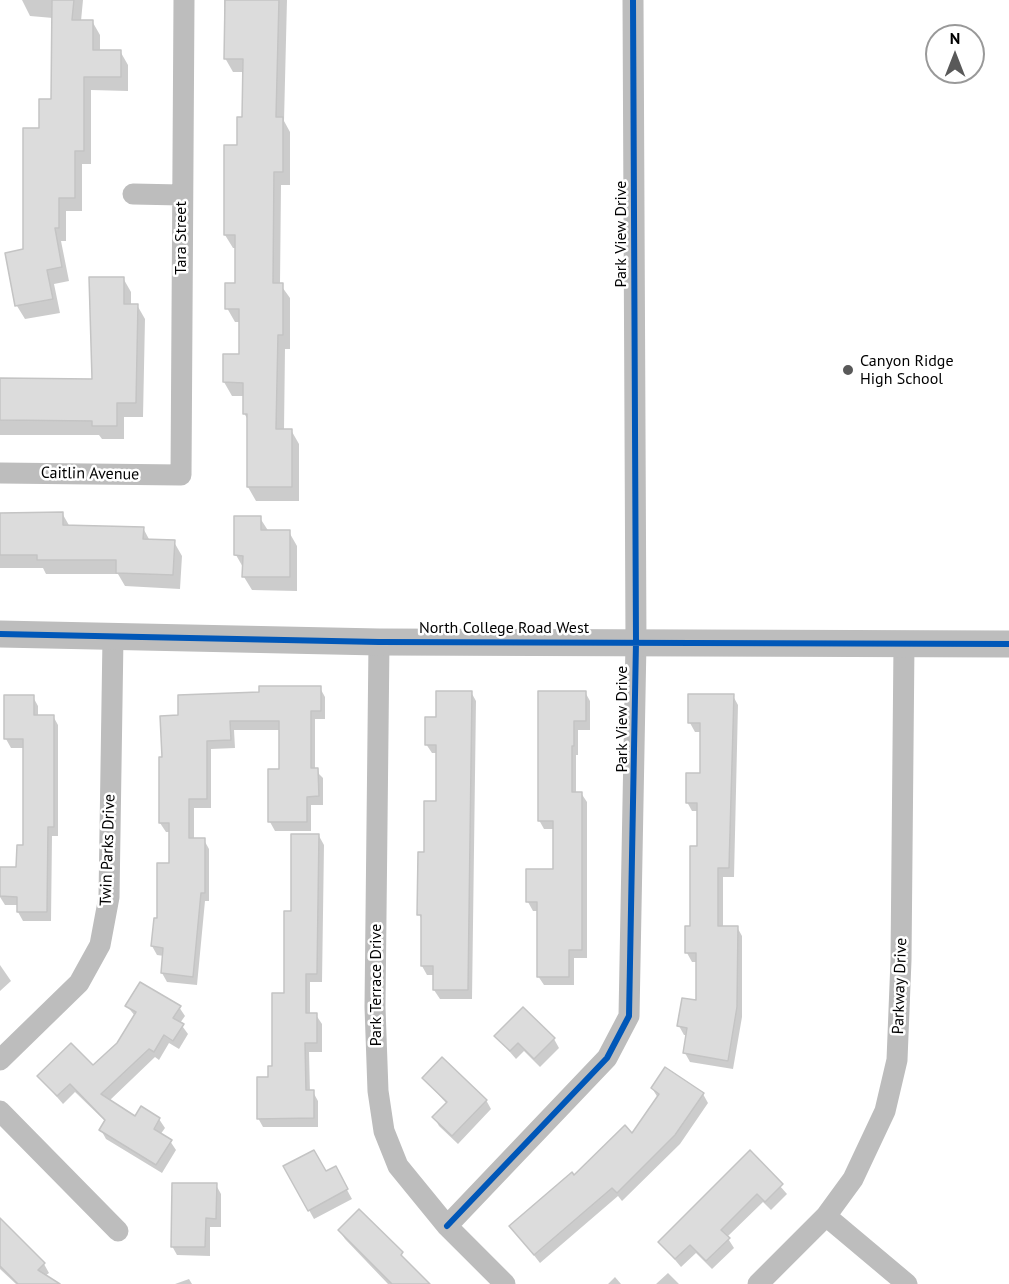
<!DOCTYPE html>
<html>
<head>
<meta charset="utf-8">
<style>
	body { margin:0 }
	#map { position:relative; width:1009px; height:1284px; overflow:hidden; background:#fff; font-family:"PT Sans",sans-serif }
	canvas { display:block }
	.north { position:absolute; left:925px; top:24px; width:60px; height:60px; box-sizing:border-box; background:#fff; border:2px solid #999; border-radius:50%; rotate:0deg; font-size:16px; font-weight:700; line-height:24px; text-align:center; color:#000 }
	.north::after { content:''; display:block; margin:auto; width:21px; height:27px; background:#595959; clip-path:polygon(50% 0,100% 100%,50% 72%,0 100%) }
</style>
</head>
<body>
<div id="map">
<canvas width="1009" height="1284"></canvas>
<div class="north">N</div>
</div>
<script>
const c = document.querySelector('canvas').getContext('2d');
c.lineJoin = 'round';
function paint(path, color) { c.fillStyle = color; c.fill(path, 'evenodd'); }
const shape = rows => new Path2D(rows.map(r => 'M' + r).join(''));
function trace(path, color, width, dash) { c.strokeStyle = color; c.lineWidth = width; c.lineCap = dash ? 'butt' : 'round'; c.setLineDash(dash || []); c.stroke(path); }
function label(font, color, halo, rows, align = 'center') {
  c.font = font + ' "PT Sans",sans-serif'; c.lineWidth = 5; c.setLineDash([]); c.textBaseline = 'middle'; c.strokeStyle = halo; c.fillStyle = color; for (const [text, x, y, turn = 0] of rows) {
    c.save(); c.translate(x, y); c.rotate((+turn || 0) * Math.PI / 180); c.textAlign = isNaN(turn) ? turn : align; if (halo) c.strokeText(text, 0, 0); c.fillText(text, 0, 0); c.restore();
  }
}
const shadow = shape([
	[22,0,83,0,81,21,92,21,100,35,100,51,120,51,128,65,128,91,91,90,91,164,82,164,82,211,66,211,66,241,61,241,69,281,54,284,60,313,25,319,17,306,41,129,52,100,53,18,30,16],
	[224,0,287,0,284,121,290,132,290,185,281,185,280,284,290,298,290,349,285,349,284,430,291,430,299,444,299,501,256,501,248,487,248,420,244,413,245,396,232,396,224,382,241,356,241,322,235,322,227,308,236,284,236,248,233,248,225,235,244,119,245,72,233,72,225,58],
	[123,278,131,292,131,305,137,305,145,319,143,417,124,417,124,439,102,439,99,435,0,435,0,380,94,380],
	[62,513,70,527,143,528,150,541,174,542,182,556,180,589,125,586,118,574,46,574,43,568,0,568,0,514],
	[260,518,269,532,289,532,297,546,297,591,252,590,244,577,244,569,236,555],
	[320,688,325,697,325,719,315,719,315,770,323,778,323,805,311,805,311,831,275,831,270,822,281,770,281,730,234,730,235,748,211,749,211,808,194,808,194,840,204,840,209,849,209,901,205,901,197,985,167,982,162,973,164,956,157,955,152,946,171,865,171,832,166,832,160,823,163,758,180,717,260,693],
	[471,692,476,701,472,999,440,999,434,990,434,975,427,975,422,966,422,920,419,914,425,854,437,803,437,753,432,753,426,744,438,718],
	[539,692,585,692,590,701,590,730,578,730,578,755,576,755,576,793,581,793,587,802,587,958,574,958,574,985,544,985,538,976,538,911,533,911,528,902,555,871,554,829,544,829,539,820],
	[733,696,738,705,734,877,723,877,723,927,737,927,742,936,742,1017,733,1069,690,1062,685,1053,688,1035,684,1035,679,1026,697,1002,698,962,692,962,687,953,698,848,698,811,692,811,687,802,701,775,701,732,695,732,690,723],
	[33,697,38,706,38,716,53,716,58,725,58,836,52,836,51,921,23,921,18,912,18,905,5,905,0,897,0,868,18,869,25,847,25,748,11,748,6,739],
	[319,836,324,845,322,982,310,982,310,1015,316,1015,322,1024,322,1052,309,1052,310,1092,313,1092,318,1101,318,1127,263,1127,258,1118,274,1068,286,995,293,912],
	[0,965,11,981,0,991],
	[127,1006,179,1007,185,1016,180,1023,188,1034,179,1049,169,1043,159,1060,155,1057,109,1101,136,1118,142,1108,159,1119,165,1128,160,1135,170,1141,176,1150,162,1173,106,1139,101,1130,106,1122,75,1092,63,1104,39,1076,93,1067,118,1044,135,1016],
	[523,1009,554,1039,559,1048,540,1067,524,1051,516,1059,496,1036],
	[424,1079,486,1100,491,1109,458,1144,439,1126,434,1117,447,1104],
	[652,1088,703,1094,708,1103,680,1144,622,1201,618,1196,540,1263,511,1226,632,1135,658,1098],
	[750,1152,787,1194,771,1210,763,1202,727,1237,734,1248,712,1269,696,1253,681,1267,660,1242],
	[285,1167,325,1173,335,1168,352,1199,314,1219],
	[216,1185,221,1194,221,1227,210,1227,210,1256,177,1255,172,1246],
	[0,1220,44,1264,49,1273,45,1276,57,1284,16,1284,0,1269],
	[339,1230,428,1284,388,1284,345,1239],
	[668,1273,679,1284,656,1284],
	[615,1277,621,1284,608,1284],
	[189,1279,192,1284,175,1284]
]);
const building = shape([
	[52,0,74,0,72,20,93,20,93,50,121,50,121,77,84,77,84,151,75,151,75,198,59,198,59,228,55,228,62,267,47,270,53,299,15,306,5,253,23,249,23,128,39,128,39,99,51,99,52,0],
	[225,0,279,0,276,117,283,117,283,172,274,172,273,283,283,283,283,335,278,335,276,429,292,429,292,487,247,487,247,414,243,414,243,383,223,382,223,354,239,354,239,309,225,309,225,283,235,283,235,235,224,235,224,145,237,145,237,117,242,117,243,59,224,59,225,0],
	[89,277,124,277,124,304,138,304,136,403,117,403,117,426,92,426,92,421,0,420,0,378,92,379,89,277],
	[63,512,63,525,144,527,143,539,175,540,173,575,116,573,116,560,37,560,37,555,0,555,0,513,63,512],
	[234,516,261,516,261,530,290,530,290,577,242,577,243,556,234,555,234,516],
	[259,686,321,686,321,711,311,711,311,768,318,768,319,796,307,797,307,822,268,822,268,769,279,769,279,721,230,721,231,740,207,741,207,799,189,799,189,838,205,838,205,893,201,893,193,977,161,973,163,948,151,946,154,918,157,918,157,863,169,863,169,823,159,823,159,757,162,757,160,716,178,715,178,695,259,692,259,686],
	[436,691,472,691,468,990,433,990,433,966,421,966,421,915,417,915,418,852,424,852,424,801,436,801,436,745,425,745,425,717,436,717,436,691],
	[538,691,586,691,586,721,574,721,574,746,572,746,572,792,582,792,582,950,569,950,569,977,537,977,537,902,526,902,526,869,553,869,553,821,538,821,538,691],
	[688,694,734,694,729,868,718,868,718,926,738,926,737,1007,728,1061,683,1053,687,1028,677,1026,682,998,696,1000,696,953,685,953,685,926,690,926,690,846,697,846,697,803,686,803,686,773,700,773,700,723,688,723,688,694],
	[4,695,34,695,34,715,54,715,54,827,48,827,47,912,17,912,17,897,0,896,0,867,16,867,17,845,23,845,23,739,4,739,4,695],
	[291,834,319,834,317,974,306,974,306,1013,317,1013,317,1043,305,1043,306,1090,314,1090,314,1118,257,1119,257,1077,268,1077,268,1066,272,1066,272,993,284,993,284,911,291,911,291,834],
	[140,982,181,1006,173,1018,184,1024,173,1041,164,1035,154,1052,149,1049,101,1094,135,1116,141,1106,160,1118,154,1129,172,1140,156,1165,99,1130,105,1120,70,1084,57,1096,37,1076,71,1043,93,1065,117,1043,136,1012,125,1006,140,982],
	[523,1007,555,1038,534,1059,518,1043,510,1051,494,1036,523,1007],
	[442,1057,487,1100,452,1136,432,1117,447,1102,422,1078,442,1057],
	[665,1067,704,1093,675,1135,617,1193,612,1188,534,1255,509,1226,572,1172,574,1175,625,1125,632,1133,659,1094,651,1088,665,1067],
	[314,1150,326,1171,336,1166,348,1189,308,1211,283,1166,314,1150],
	[750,1150,783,1184,765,1202,757,1194,721,1230,730,1238,706,1261,690,1245,675,1259,658,1242,750,1150],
	[172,1183,217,1183,216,1219,206,1218,205,1247,171,1247,172,1183],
	[359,1209,403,1252,401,1255,430,1284,392,1284,338,1230,359,1209],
	[0,1218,45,1263,38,1270,60,1284,18,1284,0,1266,0,1218]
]);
const minor = shape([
	[133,194,181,195],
	[0,473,181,475,184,0],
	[379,642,375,1007,378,1091,384,1131,398,1166,447,1226,505,1284],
	[0,1060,79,983,100,945,109,897,113,637],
	[0,1111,118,1231],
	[826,1216,907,1284],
	[447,1226,607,1058,629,1016,636,642,633,0],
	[758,1284,826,1216,853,1179,885,1111,897,1060,901,960,904,643]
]);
const tertiary = shape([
	[0,634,379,642,1009,644]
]);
const cycleway = shape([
	[0,634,379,642,1009,644],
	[447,1226,607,1058,629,1016,636,642,633,0]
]);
const markers = [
	[848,370,6,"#595959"]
];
const streetNames = [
	["Park View Drive",621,234,-90],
	["Tara Street",181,238,-90],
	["Caitlin Avenue",90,474,1],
	["North College Road West",504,628],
	["Park View Drive",622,719,-90],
	["Twin Parks Drive",108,850,-88],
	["Park Terrace Drive",376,985,-90],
	["Parkway Drive",900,986,-88]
];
const poiNames = [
	["Canyon Ridge",860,361],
	["High School",860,379]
];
paint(shadow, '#0003');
paint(building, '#dcdcdc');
trace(building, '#c4c4c4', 1.5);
trace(minor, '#bdbdbd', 21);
trace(tertiary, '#bdbdbd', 27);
trace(cycleway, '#0057b8', 6);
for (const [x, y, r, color] of markers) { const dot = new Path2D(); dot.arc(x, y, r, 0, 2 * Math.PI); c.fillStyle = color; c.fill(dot); trace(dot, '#fff', 2); }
label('16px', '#000', '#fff', streetNames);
label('16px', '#000', '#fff', poiNames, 'left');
</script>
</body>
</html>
